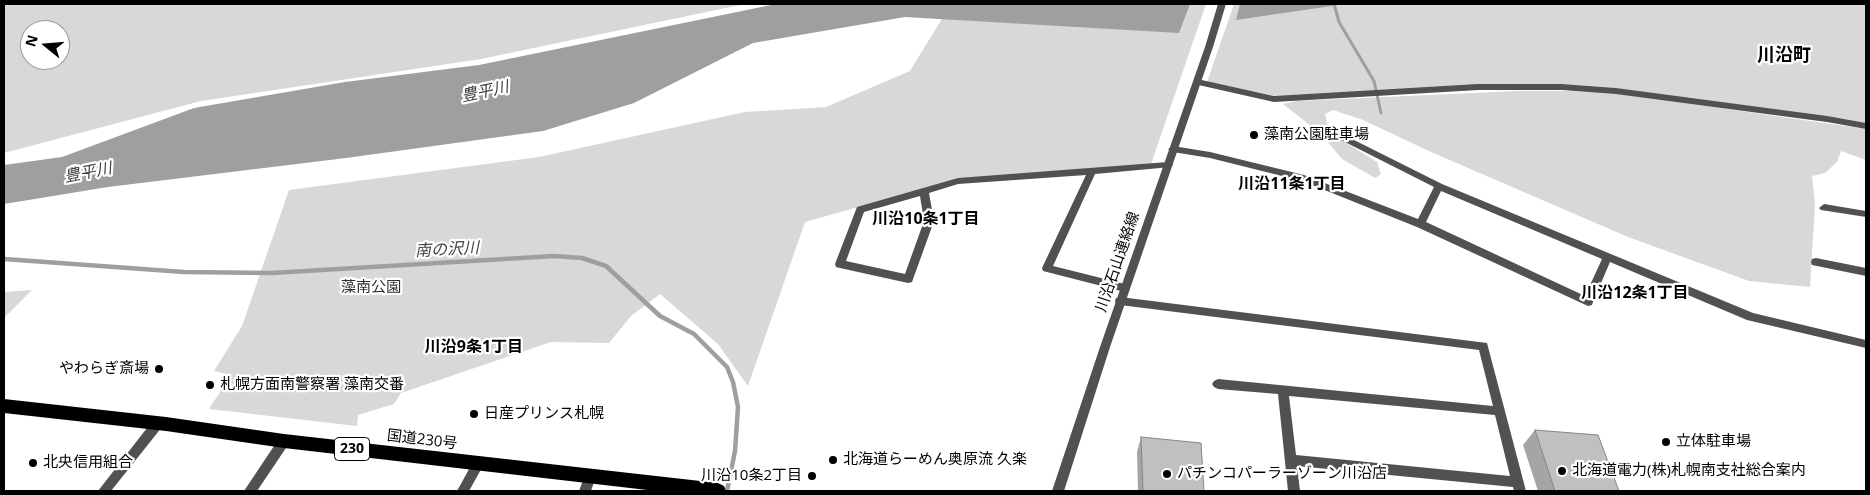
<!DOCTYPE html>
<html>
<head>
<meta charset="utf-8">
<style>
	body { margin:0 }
	#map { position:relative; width:1870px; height:495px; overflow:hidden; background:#fff; font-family:"Open Sans",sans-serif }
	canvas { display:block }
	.frame { position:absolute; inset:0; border:5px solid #000; pointer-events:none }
	.north { position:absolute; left:20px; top:20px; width:50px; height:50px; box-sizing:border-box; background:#fff; border:1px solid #999; border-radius:50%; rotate:287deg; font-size:14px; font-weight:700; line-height:20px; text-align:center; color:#000 }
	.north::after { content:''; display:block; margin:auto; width:18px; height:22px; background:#000; clip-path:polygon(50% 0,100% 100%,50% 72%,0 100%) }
</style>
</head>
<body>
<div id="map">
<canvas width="1870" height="495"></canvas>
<div class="frame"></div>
<div class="north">N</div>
</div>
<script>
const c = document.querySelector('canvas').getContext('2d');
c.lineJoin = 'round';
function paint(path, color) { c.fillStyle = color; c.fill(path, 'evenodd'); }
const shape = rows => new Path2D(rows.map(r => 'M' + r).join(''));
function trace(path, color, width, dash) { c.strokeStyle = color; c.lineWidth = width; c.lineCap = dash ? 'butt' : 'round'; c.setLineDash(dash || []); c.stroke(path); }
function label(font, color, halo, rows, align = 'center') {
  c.font = font + ' "Open Sans","Noto Sans JP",sans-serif'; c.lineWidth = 4.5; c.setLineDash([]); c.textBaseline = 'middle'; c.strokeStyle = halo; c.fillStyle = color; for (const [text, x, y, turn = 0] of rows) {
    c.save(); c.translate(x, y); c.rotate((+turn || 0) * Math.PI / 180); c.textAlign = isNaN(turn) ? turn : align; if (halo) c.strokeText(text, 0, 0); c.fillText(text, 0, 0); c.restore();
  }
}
const green = shape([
	[4,4,745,4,481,59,201,101,4,153],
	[30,30,60,30,60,60,30,60],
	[951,4,1206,4,1151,164,958,179,805,222,748,386,718,344,660,294,631,316,609,343,551,342,401,393,394,404,358,415,357,426,209,409,231,375,214,371,242,326,289,190,539,157,745,112,826,107,910,71],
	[1234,4,1866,4,1866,123,1607,87,1561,84,1277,96,1207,82],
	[1517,91,1570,91,1616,93,1866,129,1866,160,1841,151,1837,162,1825,173,1812,176,1815,204,1810,287,1749,281,1628,237,1431,152,1363,120,1333,110,1325,114,1330,133,1377,162,1381,174,1375,178,1342,159,1321,134,1283,104,1296,101],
	[32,290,4,318,4,292]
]);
const water = shape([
	[776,4,1190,4,1179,33,905,17,753,43,634,103,543,131,346,158,108,187,4,204,4,165,62,157,194,108,345,82,479,65],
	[1240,4,1345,4,1236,20]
]);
const streamFar1 = shape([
	[1334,4,1339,22,1374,81,1381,113]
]);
const stream = shape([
	[4,259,184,272,272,273,554,256,582,258,606,266,660,316,694,334,727,367,733,382,738,407,735,451,727,491]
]);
const minor = shape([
	[1197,79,1274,96,1478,84,1562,84,1616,88,1827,116,1866,123,1866,129,1827,122,1616,94,1562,90,1478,90,1274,102,1194,84,1193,82,1197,79],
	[1344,135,1442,184,1753,313,1866,340,1866,348,1747,320,1610,262,1593,302,1592,305,1588,306,1417,227,1302,181,1210,158,1173,152,1168,149,1173,146,1210,152,1304,175,1418,219,1434,187,1341,140,1339,138,1344,135],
	[1441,191,1602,259,1585,296,1426,222,1441,191],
	[1168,162,1171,163,1173,165,1171,167,1095,174,1053,266,1129,285,1130,288,1129,291,1125,292,1047,272,1043,271,1042,268,1086,175,958,184,929,193,934,221,912,282,908,283,840,268,836,267,835,264,857,207,958,178,1168,162],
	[920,196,924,221,905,274,846,261,864,212,920,196],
	[1824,204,1866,211,1866,217,1821,210,1819,208,1824,204],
	[1816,258,1866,268,1866,276,1812,265,1811,262,1812,259,1816,258],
	[1120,297,1487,343,1526,491,1514,491,1513,487,1297,466,1300,491,1288,491,1278,394,1218,389,1214,387,1212,384,1214,381,1218,379,1493,406,1479,350,1120,305,1116,304,1115,301,1116,298,1120,297],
	[1289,396,1495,415,1510,476,1296,455,1289,396],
	[158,418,162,419,164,423,162,427,111,491,98,491,154,419,158,418],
	[284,436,288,437,290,441,288,445,257,491,244,491,280,437,284,436],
	[478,459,482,460,484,464,469,491,457,491,474,460,478,459],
	[590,471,594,472,596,476,591,491,579,491,586,472,590,471]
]);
const tertiary = shape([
	[1218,4,1226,4,1213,47,1110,347,1064,491,1052,491,1100,347,1205,47,1218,4]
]);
const trunk = shape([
	[4,399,166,417,284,434,718,483,724,486,726,491,656,491,284,448,166,431,4,413,4,399]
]);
const wall = shape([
	[1535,430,1619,491,1538,491,1523,445],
	[1141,437,1204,491,1138,491,1137,452]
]);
const building = shape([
	[1535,430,1598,435,1619,491,1555,491,1535,430],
	[1141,437,1201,443,1204,491,1143,491,1141,437]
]);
const markers = [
	[1254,135,5,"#000"],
	[159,369,5,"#000"],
	[210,385,5,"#000"],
	[474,414,5,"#000"],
	[1666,442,5,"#000"],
	[833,460,5,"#000"],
	[33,463,5,"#000"],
	[1562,471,5,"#000"],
	[1167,474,5,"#000"],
	[812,476,5,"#000"]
];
const shields = [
	[352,449,35]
];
const shieldNames = [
	["230",352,449]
];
const poiNames = [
	["藻南公園駐車場",1264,135],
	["やわらぎ斎場",149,369,"right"],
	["札幌方面南警察署 藻南交番",220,385],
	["日産プリンス札幌",484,414],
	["立体駐車場",1676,442],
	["北海道らーめん奥原流 久楽",843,460],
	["北央信用組合",43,463],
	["北海道電力(株)札幌南支社総合案内",1572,471],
	["パチンコパーラーゾーン川沿店",1177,474],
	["川沿10条2丁目",802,476,"right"]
];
const streetNames = [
	["川沿石山連絡線",1118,262,-71],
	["国道230号",422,440,7]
];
const parkNames = [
	["藻南公園",371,288]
];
const waterNames = [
	["豊平川",485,92,-12],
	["豊平川",88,173,-11],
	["南の沢川",447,250,-3]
];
const neighbourhoodNames = [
	["川沿11条1丁目",1292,184],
	["川沿10条1丁目",926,219],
	["川沿12条1丁目",1635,293],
	["川沿9条1丁目",474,347]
];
const quarterNames = [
	["川沿町",1784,56]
];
paint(green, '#d8d8d8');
paint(water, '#9f9f9f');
trace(streamFar1, '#9f9f9f', 3);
trace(stream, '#9f9f9f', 4.5);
paint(minor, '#515151');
paint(tertiary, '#515151');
paint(trunk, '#000');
paint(wall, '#a5a5a5');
paint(building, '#c0c0c0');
trace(building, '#868686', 1);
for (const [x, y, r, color] of markers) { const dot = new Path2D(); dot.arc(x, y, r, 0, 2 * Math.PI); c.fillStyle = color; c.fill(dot); trace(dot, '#fff', 2); }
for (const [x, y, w] of shields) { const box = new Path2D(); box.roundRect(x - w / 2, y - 11.5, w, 23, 4); c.fillStyle = '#fff'; c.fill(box); trace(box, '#000', 1); }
label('bold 14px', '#000', null, shieldNames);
label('15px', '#000', '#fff', poiNames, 'left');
label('15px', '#000', '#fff', streetNames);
label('15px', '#2f2f2f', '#fff', parkNames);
label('italic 16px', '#404040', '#fff', waterNames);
label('bold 16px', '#000', '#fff', neighbourhoodNames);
label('bold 18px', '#000', '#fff', quarterNames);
</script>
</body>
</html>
